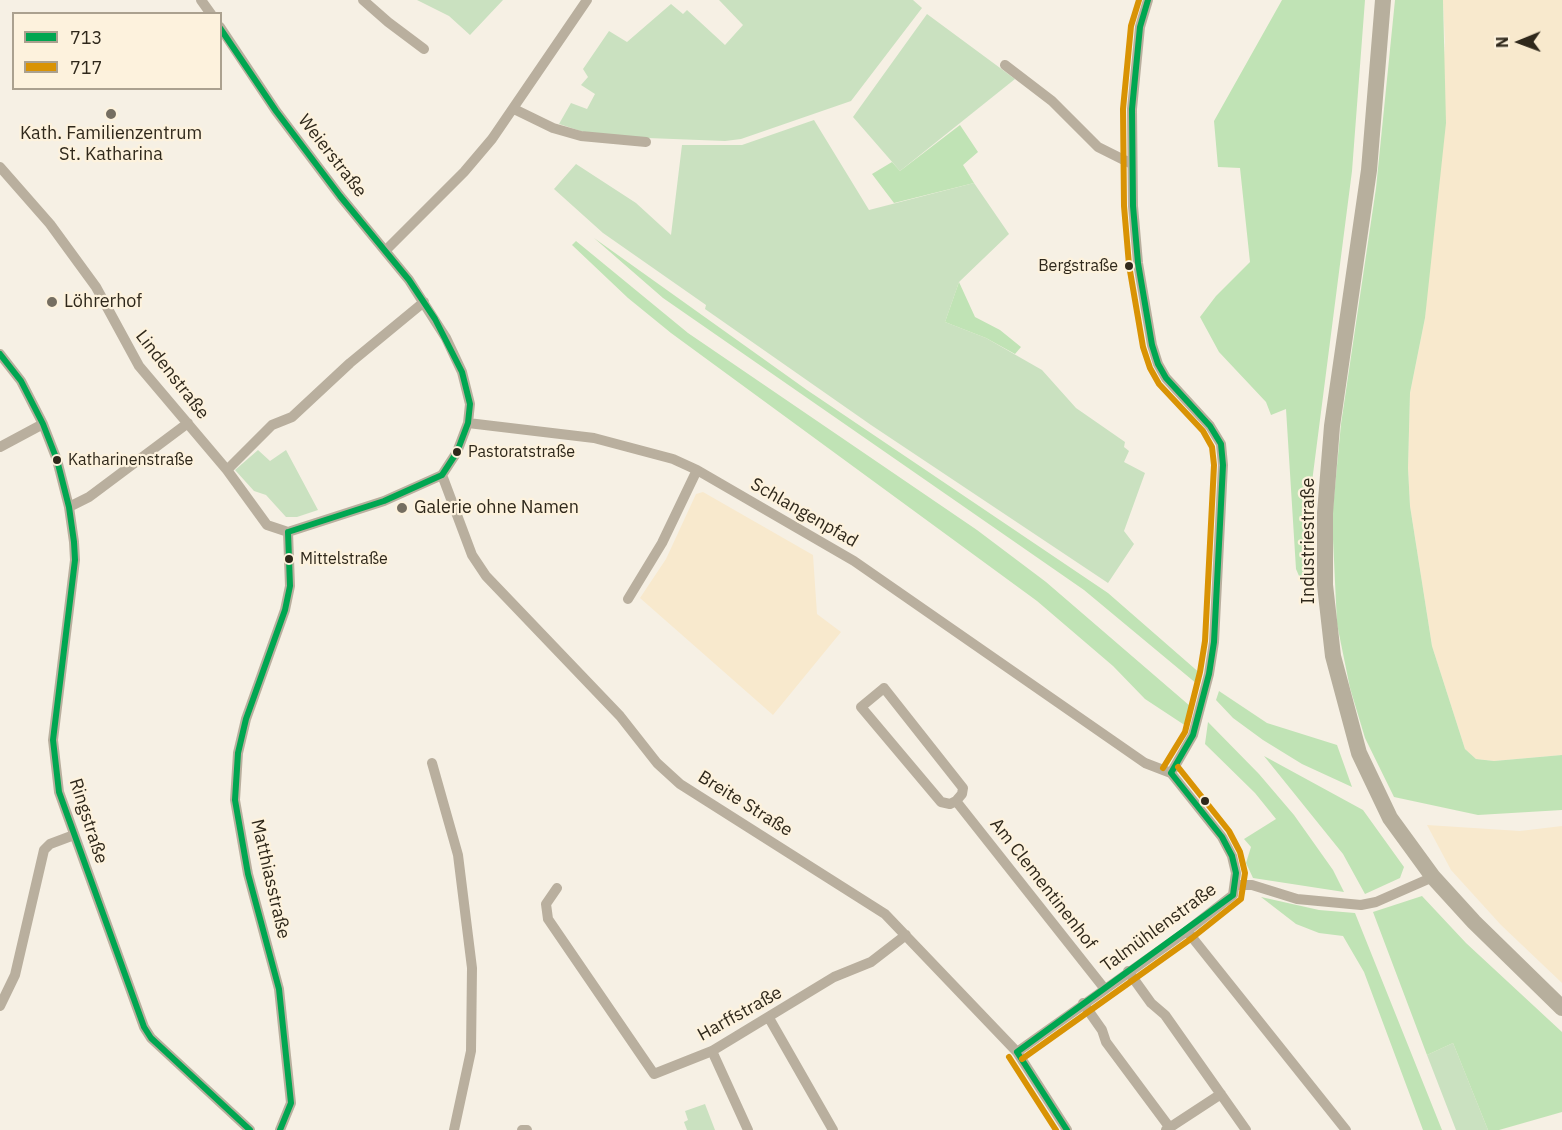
<!DOCTYPE html>
<html>
<head>
<meta charset="utf-8">
<style>
	body { margin:0 }
	#map { position:relative; width:1562px; height:1130px; overflow:hidden; background:#f6f0e4; font-family:"IBM Plex Sans",sans-serif }
	canvas { display:block }
	.legend { position:absolute; left:12px; top:12px; width:210px; height:78px; box-sizing:border-box; background:#fdf2dd; border:2px solid #aba18f; margin:0; padding:8px 10px; list-style:none; font-size:18px; color:#2f281b }
	.legend li { display:flex; align-items:center; gap:12px; height:30px }
	.legend b { width:30px; border:2px solid #aba18f }
	.north { position:absolute; left:1490px; top:12px; width:60px; height:60px; -webkit-text-stroke:4px #fdf2dd; paint-order:stroke; rotate:269deg; font-size:16px; font-weight:700; line-height:24px; text-align:center; color:#2f281b }
	.north::after { content:''; display:block; margin:auto; width:21px; height:27px; background:#2f281b; clip-path:polygon(50% 0,100% 100%,50% 72%,0 100%) }
</style>
</head>
<body>
<div id="map">
<canvas width="1562" height="1130"></canvas>
<ul class="legend">
<li><b style="height:8px;background:#00a651"></b>713</li>
<li><b style="height:8px;background:#d99304"></b>717</li>
</ul>
<div class="north">N</div>
</div>
<script>
const c = document.querySelector('canvas').getContext('2d');
c.lineJoin = 'round';
function paint(path, color) { c.fillStyle = color; c.fill(path, 'evenodd'); }
const shape = rows => new Path2D(rows.map(r => 'M' + r).join(''));
function trace(path, color, width, dash) { c.strokeStyle = color; c.lineWidth = width; c.lineCap = dash ? 'butt' : 'round'; c.setLineDash(dash || []); c.stroke(path); }
function label(font, color, halo, rows, align = 'center') {
  c.font = font + ' "IBM Plex Sans",sans-serif'; c.lineWidth = 4.5; c.setLineDash([]); c.textBaseline = 'middle'; c.strokeStyle = halo; c.fillStyle = color; for (const [text, x, y, turn = 0] of rows) {
    c.save(); c.translate(x, y); c.rotate((+turn || 0) * Math.PI / 180); c.textAlign = isNaN(turn) ? turn : align; if (halo) c.strokeText(text, 0, 0); c.fillText(text, 0, 0); c.restore();
  }
}
const built = shape([
	[1443,0,1562,0,1562,755,1494,761,1476,759,1465,749,1432,646,1410,506,1408,468,1410,393,1425,318,1445,42],
	[703,492,813,555,817,614,841,632,773,715,640,598,666,559,696,494],
	[1427,825,1520,831,1562,826,1562,983,1501,925,1451,870]
]);
const green = shape([
	[417,0,503,0,470,35,449,16],
	[719,0,913,0,922,8,851,101,741,139,725,141,596,136,559,124,571,103,587,109,595,94,581,85,588,77,583,69,609,31,627,42,671,4,683,14,687,10,725,45,743,25],
	[927,14,1015,79,900,171,853,117],
	[814,120,869,210,974,183,1009,234,959,282,945,322,986,338,1042,370,1076,408,1125,442,1124,447,1129,451,1124,462,1145,473,1124,531,1134,544,1108,583,871,425,705,309,706,305,603,233,554,189,576,164,636,203,671,235,682,145,742,145],
	[258,450,270,461,286,450,318,510,297,517,286,517,266,495,254,491,235,470],
	[1453,1043,1488,1130,1456,1130,1427,1055],
	[705,1104,715,1130,687,1130,684,1122,688,1120,685,1111]
]);
const forest = shape([
	[1282,0,1365,0,1352,171,1308,513,1311,581,1303,585,1296,569,1286,409,1271,415,1266,402,1219,352,1200,317,1216,296,1250,262,1240,168,1218,167,1214,121],
	[1395,0,1443,0,1446,123,1425,318,1410,393,1408,468,1410,506,1432,646,1465,749,1476,759,1494,761,1562,755,1562,810,1478,815,1394,797,1365,738,1350,688,1337,624,1332,518,1341,424,1376,188],
	[960,125,978,152,963,165,974,183,894,203,872,174,892,162,900,171],
	[594,238,807,390,1108,593,1202,675,1197,684,1084,590,663,298],
	[576,241,688,333,977,530,1046,582,1190,706,1186,726,1145,699,1113,666,1037,601,671,333,628,298,572,245],
	[959,282,975,317,1000,330,1021,347,1015,354,986,338,945,322],
	[1219,691,1267,723,1337,745,1352,787,1302,764,1263,740,1233,718,1216,700],
	[1208,722,1259,774,1294,815,1333,870,1344,892,1253,878,1246,863,1251,847,1244,839,1276,819,1255,793,1205,744],
	[1264,756,1363,810,1404,867,1400,878,1365,894,1343,854],
	[1422,896,1466,943,1562,1032,1562,1112,1499,1130,1488,1130,1453,1043,1427,1055,1373,912],
	[1261,897,1319,910,1355,913,1442,1130,1423,1130,1364,972,1343,936,1319,933,1296,924]
]);
const minor = shape([
	[201,0,211,14],
	[363,0,388,22,424,49],
	[1148,0,1140,27,1132,109,1133,206,1138,263,1152,345,1158,364,1166,378,1210,426,1221,444,1223,465,1214,642,1209,674,1193,735,1171,773],
	[1005,65,1052,101,1098,147,1132,164],
	[514,109,553,128,581,136,646,142],
	[0,167,50,224,96,287,139,366,227,470,267,525,288,532,384,501,442,475,457,452,468,423,470,404,462,372,446,338,409,280,340,196,276,111,220,27],
	[386,250,464,172,492,139,587,0],
	[0,354,21,381,43,424,57,460,69,507,74,542,75,560,53,740,59,792,144,1027,151,1038,250,1130],
	[468,423,594,438,673,459,697,470,854,561,1145,763,1171,773,1222,837,1232,856,1236,873,1233,895,1187,931,1017,1052],
	[0,447,43,424],
	[227,470,272,425,292,417,350,363,424,302],
	[442,475,472,555,486,576,620,716,657,763,680,784,885,914,1017,1052,1067,1130],
	[69,507,89,497,188,423],
	[628,599,662,543,697,470],
	[884,688,963,788,962,794,956,801,950,804,941,802,861,707,884,688],
	[432,763,458,855,472,968,471,1051,454,1130],
	[956,801,1104,988],
	[1236,885,1252,885,1297,899,1361,905,1376,902,1433,877],
	[557,888,546,904,548,919,654,1074,712,1051,834,977,871,962,906,935],
	[1187,931,1346,1130],
	[1128,971,1151,1003,1165,1015,1246,1130],
	[1083,1003,1102,1030,1106,1042,1170,1128],
	[0,1006,15,975,44,850,50,844,74,835],
	[769,1018,833,1130],
	[712,1051,748,1130],
	[280,1130,291,1103,279,989,248,874,235,800,238,753,246,719,285,610,290,586,288,532],
	[522,1130,527,1130],
	[1166,1130,1221,1094]
]);
const secondary = shape([
	[1383,0,1369,170,1332,426,1325,513,1325,585,1333,656,1359,753,1390,818,1433,877,1474,922,1562,1008]
]);
const bus1 = shape([
	[1148,0,1140,27,1132,109,1133,206,1138,263,1152,345,1158,364,1166,378,1210,426,1221,444,1223,465,1214,642,1209,674,1193,735,1171,773],
	[220,28,276,111,340,196,409,280,435,319,462,372,470,404,468,423,457,452,442,475,384,501,288,532],
	[0,354,21,381,43,424,57,460,69,507,74,542,75,560,53,740,59,792,144,1027,151,1038,250,1130],
	[1017,1052,1233,895,1236,873,1232,856,1222,837,1171,773],
	[1017,1052,1067,1130],
	[280,1130,291,1103,279,989,248,874,235,800,238,753,246,719,285,610,290,586,288,532]
]);
const bus2 = shape([
	[1139,0,1131,26,1123,109,1124,206,1129,265,1143,347,1150,368,1159,384,1203,431,1212,447,1214,465,1205,641,1200,672,1185,732,1163,768],
	[1009,1057,1056,1130],
	[1022,1059,1192,938,1241,899,1245,873,1240,852,1229,831,1178,767]
]);
const markers = [
	[111,114,6,"#756e61"],
	[1129,266,5,"#2f281b"],
	[52,302,6,"#756e61"],
	[457,452,5,"#2f281b"],
	[57,460,5,"#2f281b"],
	[402,508,6,"#756e61"],
	[289,559,5,"#2f281b"],
	[1205,801,5,"#2f281b"]
];
const busNames = [
	["Bergstraße",1118,266,"right"],
	["Pastoratstraße",468,452],
	["Katharinenstraße",68,460],
	["Mittelstraße",300,559]
];
const poiNames = [
	["Kath. Familienzentrum",111,134,"center"],
	["St. Katharina",111,155,"center"],
	["Löhrerhof",64,302],
	["Galerie ohne Namen",414,508]
];
const streetNames = [
	["Weierstraße",332,156,52],
	["Lindenstraße",172,375,52],
	["Schlangenpfad",804,513,30],
	["Industriestraße",1309,541,-90],
	["Breite Straße",745,804,32],
	["Ringstraße",88,821,72],
	["Matthiasstraße",270,879,77],
	["Am Clementinenhof",1043,884,52],
	["Talmühlenstraße",1159,928,-36],
	["Harffstraße",740,1014,-29]
];
paint(built, '#f8e9cd');
paint(green, '#cae1c0');
paint(forest, '#c0e3b5');
trace(minor, '#b9af9e', 10);
trace(secondary, '#b7af9d', 16);
trace(bus1, '#00a651', 6);
trace(bus2, '#d99304', 6);
for (const [x, y, r, color] of markers) { const dot = new Path2D(); dot.arc(x, y, r, 0, 2 * Math.PI); c.fillStyle = color; c.fill(dot); trace(dot, '#fdf2dd', 2); }
label('16px', '#2f281b', '#fdf2dd', busNames, 'left');
label('18px', '#2f281b', '#fdf2dd', poiNames, 'left');
label('18px', '#2f281b', '#fdf2dd', streetNames);
</script>
</body>
</html>
